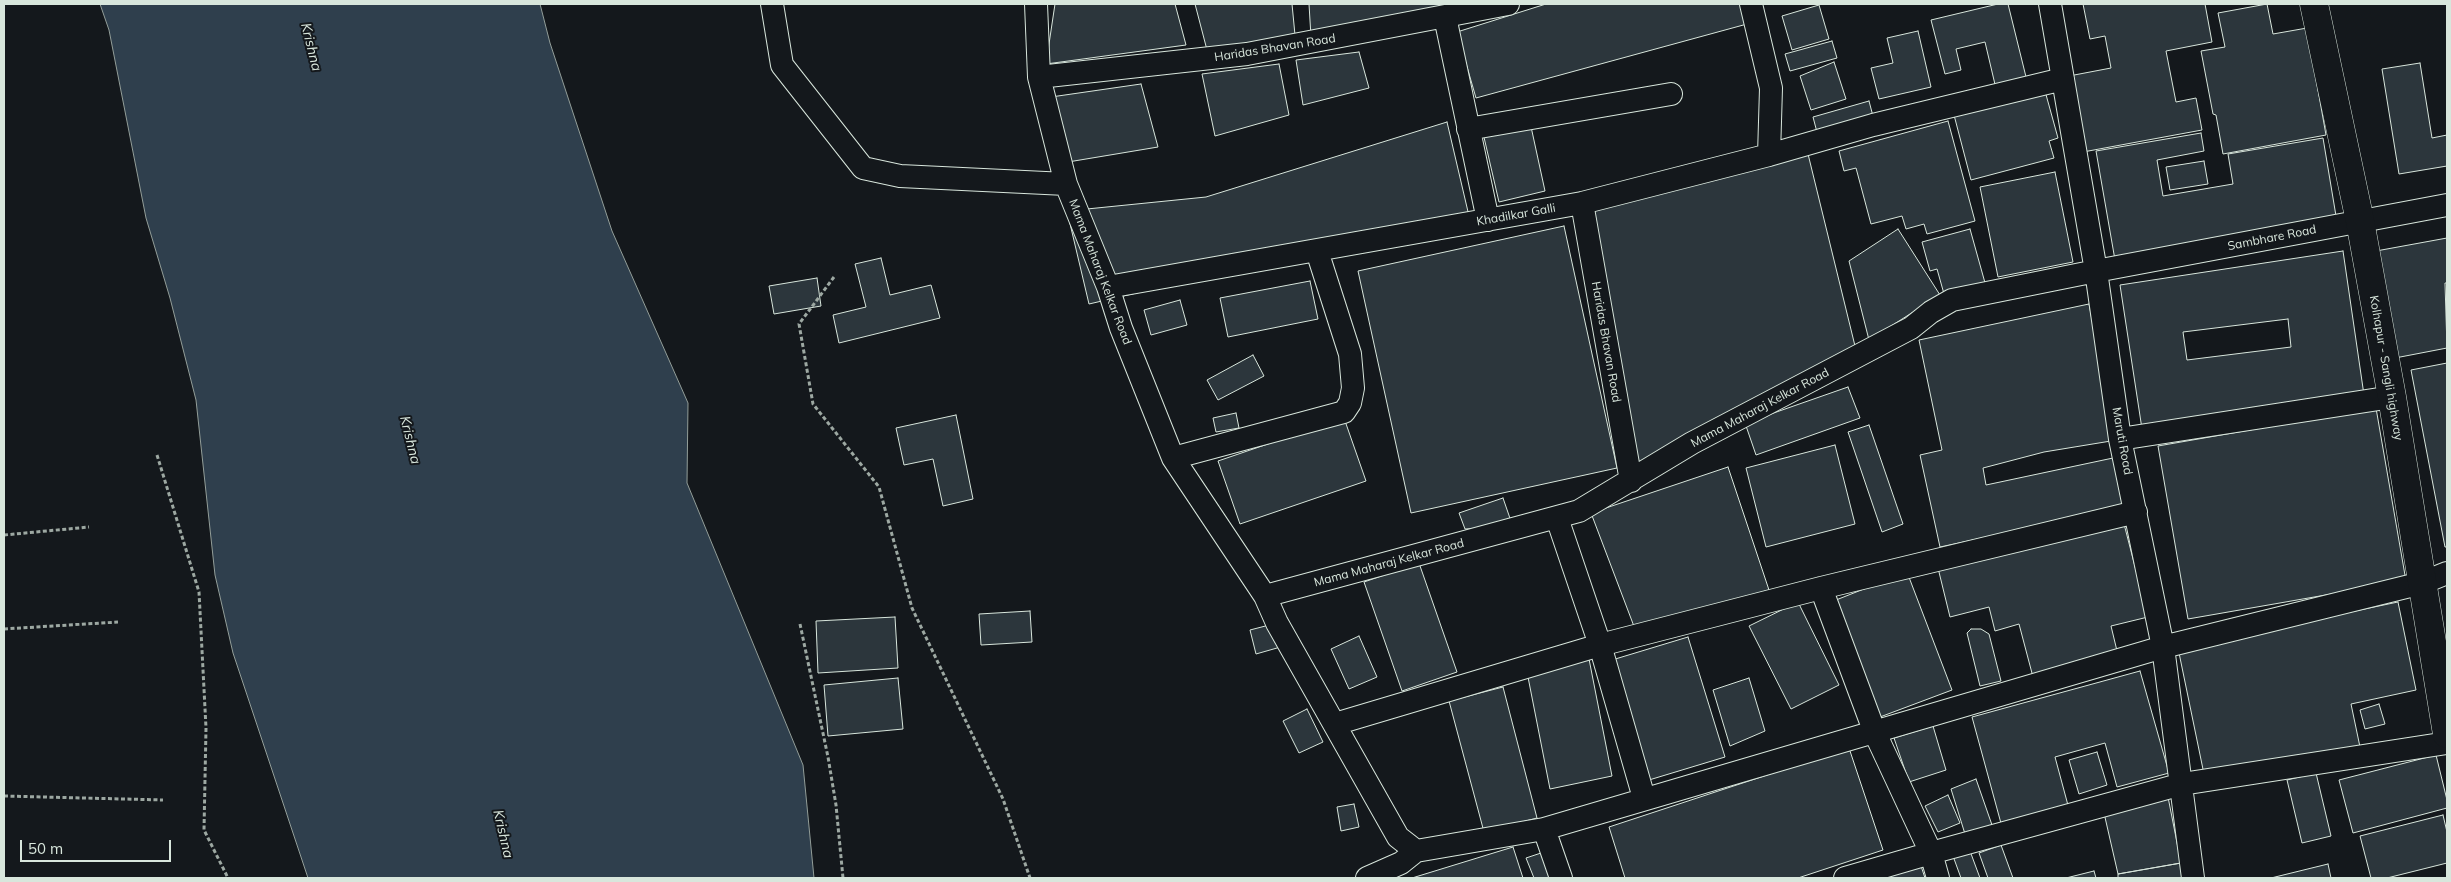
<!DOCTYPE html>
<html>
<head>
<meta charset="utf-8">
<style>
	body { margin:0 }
	#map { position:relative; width:2451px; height:882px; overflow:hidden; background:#14181c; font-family:Mulish,sans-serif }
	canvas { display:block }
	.frame { position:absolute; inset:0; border:5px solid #d8e6dc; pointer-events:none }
	.scale { position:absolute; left:20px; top:840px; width:151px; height:22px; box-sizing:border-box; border:2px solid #d8e6dc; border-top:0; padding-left:6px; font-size:15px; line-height:18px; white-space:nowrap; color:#d8e6dc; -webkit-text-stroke:4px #14181c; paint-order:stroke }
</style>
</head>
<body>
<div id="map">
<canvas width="2451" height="882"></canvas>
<div class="frame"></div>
<div class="scale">50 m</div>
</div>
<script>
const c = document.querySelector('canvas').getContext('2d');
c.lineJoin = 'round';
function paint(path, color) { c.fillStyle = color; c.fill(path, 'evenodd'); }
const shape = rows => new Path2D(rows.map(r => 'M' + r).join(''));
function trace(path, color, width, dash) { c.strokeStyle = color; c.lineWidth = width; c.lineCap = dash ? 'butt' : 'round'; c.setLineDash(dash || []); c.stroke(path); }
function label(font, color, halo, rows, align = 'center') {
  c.font = font + ' Mulish,sans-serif'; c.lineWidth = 4; c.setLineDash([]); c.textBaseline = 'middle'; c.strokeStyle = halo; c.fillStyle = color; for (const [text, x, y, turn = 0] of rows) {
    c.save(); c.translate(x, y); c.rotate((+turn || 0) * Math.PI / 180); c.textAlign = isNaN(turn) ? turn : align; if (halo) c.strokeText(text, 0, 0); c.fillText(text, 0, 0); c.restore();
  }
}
const water = shape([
	[100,4,540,4,550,43,612,231,688,403,687,483,803,765,814,878,308,878,233,653,215,575,196,400,170,298,146,218,109,30,100,4]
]);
const building = shape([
	[1055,4,1175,4,1186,45,1046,64,1055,4],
	[1195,4,1292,4,1295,35,1207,50,1195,4],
	[1309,4,1461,4,1311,37,1309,4],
	[1546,4,1742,4,1747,24,1476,98,1457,32,1546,4],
	[1998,4,2008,4,2028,85,1997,93,1985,42,1956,49,1961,70,1945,74,1931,20,1998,4],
	[2083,4,2205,4,2212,42,2166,51,2176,102,2196,98,2202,130,2083,152,2069,76,2111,68,2105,36,2090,39,2083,4],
	[2267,4,2273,34,2307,28,2326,135,2223,154,2216,115,2213,114,2201,51,2225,47,2218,13,2267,4],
	[1819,5,1829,39,1792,50,1782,16,1819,5],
	[1918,31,1931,87,1879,99,1871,68,1893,63,1887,38,1918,31],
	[1832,41,1837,58,1790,71,1785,54,1832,41],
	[1359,52,1369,88,1303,105,1296,60,1359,52],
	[1834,62,1846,99,1811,110,1800,76,1834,62],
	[2420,63,2432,138,2447,135,2447,166,2399,174,2382,69,2420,63],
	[1279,64,1289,115,1215,136,1202,74,1279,64],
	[1141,84,1158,147,1068,162,1051,97,1141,84],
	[2045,91,2058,138,2049,141,2054,158,1971,180,1954,115,2045,91],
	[1869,101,1874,120,1818,136,1813,117,1869,101],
	[1948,121,1975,221,1927,234,1924,224,1906,229,1902,216,1871,224,1856,168,1844,171,1839,151,1948,121],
	[1447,122,1469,216,1089,304,1067,211,1206,197,1447,122],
	[1530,122,1545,191,1499,202,1483,133,1530,122],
	[2201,133,2204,151,2157,160,2163,196,2233,184,2228,154,2323,138,2337,222,2115,260,2096,151,2201,133],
	[1808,154,1855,346,1637,466,1589,211,1808,154],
	[2204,161,2208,184,2170,190,2166,167,2204,161],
	[2055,172,2073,262,1998,277,1980,187,2055,172],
	[1564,226,1617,468,1411,513,1358,271,1564,226],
	[1898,229,1940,295,1869,340,1849,261,1898,229],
	[1970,229,1987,290,1946,301,1937,269,1930,271,1922,242,1970,229],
	[2447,238,2447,283,2445,283,2447,348,2395,358,2376,251,2447,238],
	[2343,251,2364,395,2142,429,2120,285,2343,251],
	[881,258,890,295,931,285,940,318,839,343,833,315,866,307,855,264,881,258],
	[817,278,821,306,774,314,769,286,817,278],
	[1310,281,1318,319,1228,337,1220,298,1310,281],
	[1180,300,1187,325,1151,335,1144,310,1180,300],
	[2089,304,2110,413,2117,440,2044,452,1983,468,1986,485,2113,458,2123,508,1940,547,1920,455,1942,450,1919,340,2089,304],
	[2288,319,2291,347,2187,360,2183,332,2288,319],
	[1253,355,1264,376,1218,400,1207,380,1253,355],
	[2447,363,2447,547,2445,547,2411,370,2447,363],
	[1848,387,1860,418,1756,455,1745,423,1848,387],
	[2376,408,2406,581,2188,619,2158,446,2376,408],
	[1236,413,1239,428,1216,432,1213,418,1236,413],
	[956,415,973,499,943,506,933,459,904,465,896,428,956,415],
	[1344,418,1366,481,1240,524,1218,461,1344,418],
	[1869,425,1903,524,1882,532,1848,432,1869,425],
	[1835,445,1855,524,1766,547,1746,468,1835,445],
	[1728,467,1769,590,1635,629,1591,513,1728,467],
	[1503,498,1513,527,1465,529,1459,513,1503,498],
	[2123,520,2148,617,2111,626,2118,655,2033,677,2019,624,1995,631,1989,607,1950,617,1938,568,2123,520],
	[1419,563,1457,672,1402,691,1364,582,1419,563],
	[1907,572,1952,690,1880,717,1836,600,1907,572],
	[1798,602,1839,685,1791,709,1749,626,1798,602],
	[2398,602,2416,690,2351,704,2360,747,2205,779,2178,648,2398,602],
	[1030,611,1032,642,981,645,979,614,1030,611],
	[895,617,898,668,818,673,816,621,895,617],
	[1277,623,1284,646,1256,654,1250,630,1277,623],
	[1971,629,1981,629,1989,634,2001,681,1980,686,1967,633,1971,629],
	[1359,636,1377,677,1349,689,1331,649,1359,636],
	[1688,637,1725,757,1649,780,1612,660,1688,637],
	[1589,659,1612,776,1550,789,1527,672,1589,659],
	[2140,671,2169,773,2117,787,2105,743,2055,757,2069,809,2002,827,1972,717,2140,671],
	[898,678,903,729,828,736,824,685,898,678],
	[1749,678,1765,731,1730,746,1713,690,1749,678],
	[1503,687,1537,818,1484,832,1449,701,1503,687],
	[2379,704,2385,724,2365,729,2360,710,2379,704],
	[1307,709,1323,742,1299,753,1283,721,1307,709],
	[1933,726,1946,770,1909,782,1894,738,1933,726],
	[1849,748,1883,850,1798,878,1625,878,1609,827,1849,748],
	[2097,752,2107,785,2079,794,2069,760,2097,752],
	[2436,755,2447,800,2447,808,2353,833,2339,780,2436,755],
	[2316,773,2331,836,2302,843,2287,780,2316,773],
	[1976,779,1992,825,1965,834,1951,789,1976,779],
	[1948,795,1960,823,1938,832,1925,806,1948,795],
	[2168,797,2181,863,2118,874,2104,813,2168,797],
	[1354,804,1359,827,1341,831,1337,807,1354,804],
	[2443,815,2447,832,2447,863,2387,878,2371,878,2360,836,2443,815],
	[2001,845,2013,878,1988,878,1979,853,2001,845],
	[1513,847,1523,878,1412,878,1513,847],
	[1970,851,1980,878,1961,878,1953,856,1970,851],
	[1544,852,1552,878,1534,878,1526,858,1544,852],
	[2181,863,2184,878,2118,878,2118,874,2181,863],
	[2328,864,2331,878,2271,878,2328,864],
	[1921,866,1925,878,1884,878,1921,866],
	[2094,871,2096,878,2066,878,2094,871]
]);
const path = shape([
	[834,277,799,324,813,404,879,487,912,608,1003,799,1030,878],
	[157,455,199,592,206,728,204,830,228,878],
	[4,535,89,527],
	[800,624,828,757,836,805,843,878],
	[4,629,118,622],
	[4,796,163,800]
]);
const minor = shape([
	[772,4,782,65,863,168,900,176,1066,184],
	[1036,4,1039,77,1066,184,1108,287,1121,328,1173,458,1265,596,1579,511,1692,443,1911,328,1931,312,1952,300,2096,271,2447,205],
	[2050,4,2096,271,2120,439,2163,647,2193,878],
	[1445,17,1488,220],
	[1039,77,1247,54,1508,4],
	[1468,129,1671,94],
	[1769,155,1873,125,2063,79],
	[1582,203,1631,481],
	[1108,287,1582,203,1769,155,1771,88,1751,4],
	[2120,439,2392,397],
	[1173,458,1344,412,1350,403,1353,388,1350,354,1317,251],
	[1557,518,1600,645,1821,588,2136,512],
	[1821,588,1875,733,1931,853,2182,784,2447,743],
	[1265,596,1277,623,1398,837,1416,851],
	[1335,724,1600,645,1644,798],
	[1544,829,1561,878],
	[1367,878,1401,863,1416,851,1544,829,2163,647,2422,583,2447,573],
	[1845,878,1931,853,1938,878]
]);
const major = shape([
	[2314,4,2360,221,2392,397,2447,734]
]);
const streetNames = [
	["Haridas Bhavan Road",1275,48,-9],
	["Khadilkar Galli",1516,215,-10],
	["Sambhare Road",2272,238,-11],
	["Mama Maharaj Kelkar Road",1100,272,69],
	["Haridas Bhavan Road",1606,342,80],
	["Kolhapur - Sangli highway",2386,368,80],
	["Mama Maharaj Kelkar Road",1760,408,-28],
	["Maruti Road",2122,441,80],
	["Mama Maharaj Kelkar Road",1389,563,-15]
];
const waterNames = [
	["Krishna",311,47,76],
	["Krishna",410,440,76],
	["Krishna",503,834,77]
];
paint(water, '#2f3f4d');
trace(water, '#939e99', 1);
paint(building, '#2c363c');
trace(building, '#d8e6dc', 1);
trace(minor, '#d8e6dc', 24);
trace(major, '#d8e6dc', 29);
trace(path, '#9da8a2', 3, [4, 2.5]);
trace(minor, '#14181c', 22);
trace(major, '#14181c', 28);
label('12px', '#d8e6dc', '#14181c', streetNames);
label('italic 14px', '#d8e6dc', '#14181c', waterNames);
</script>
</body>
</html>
